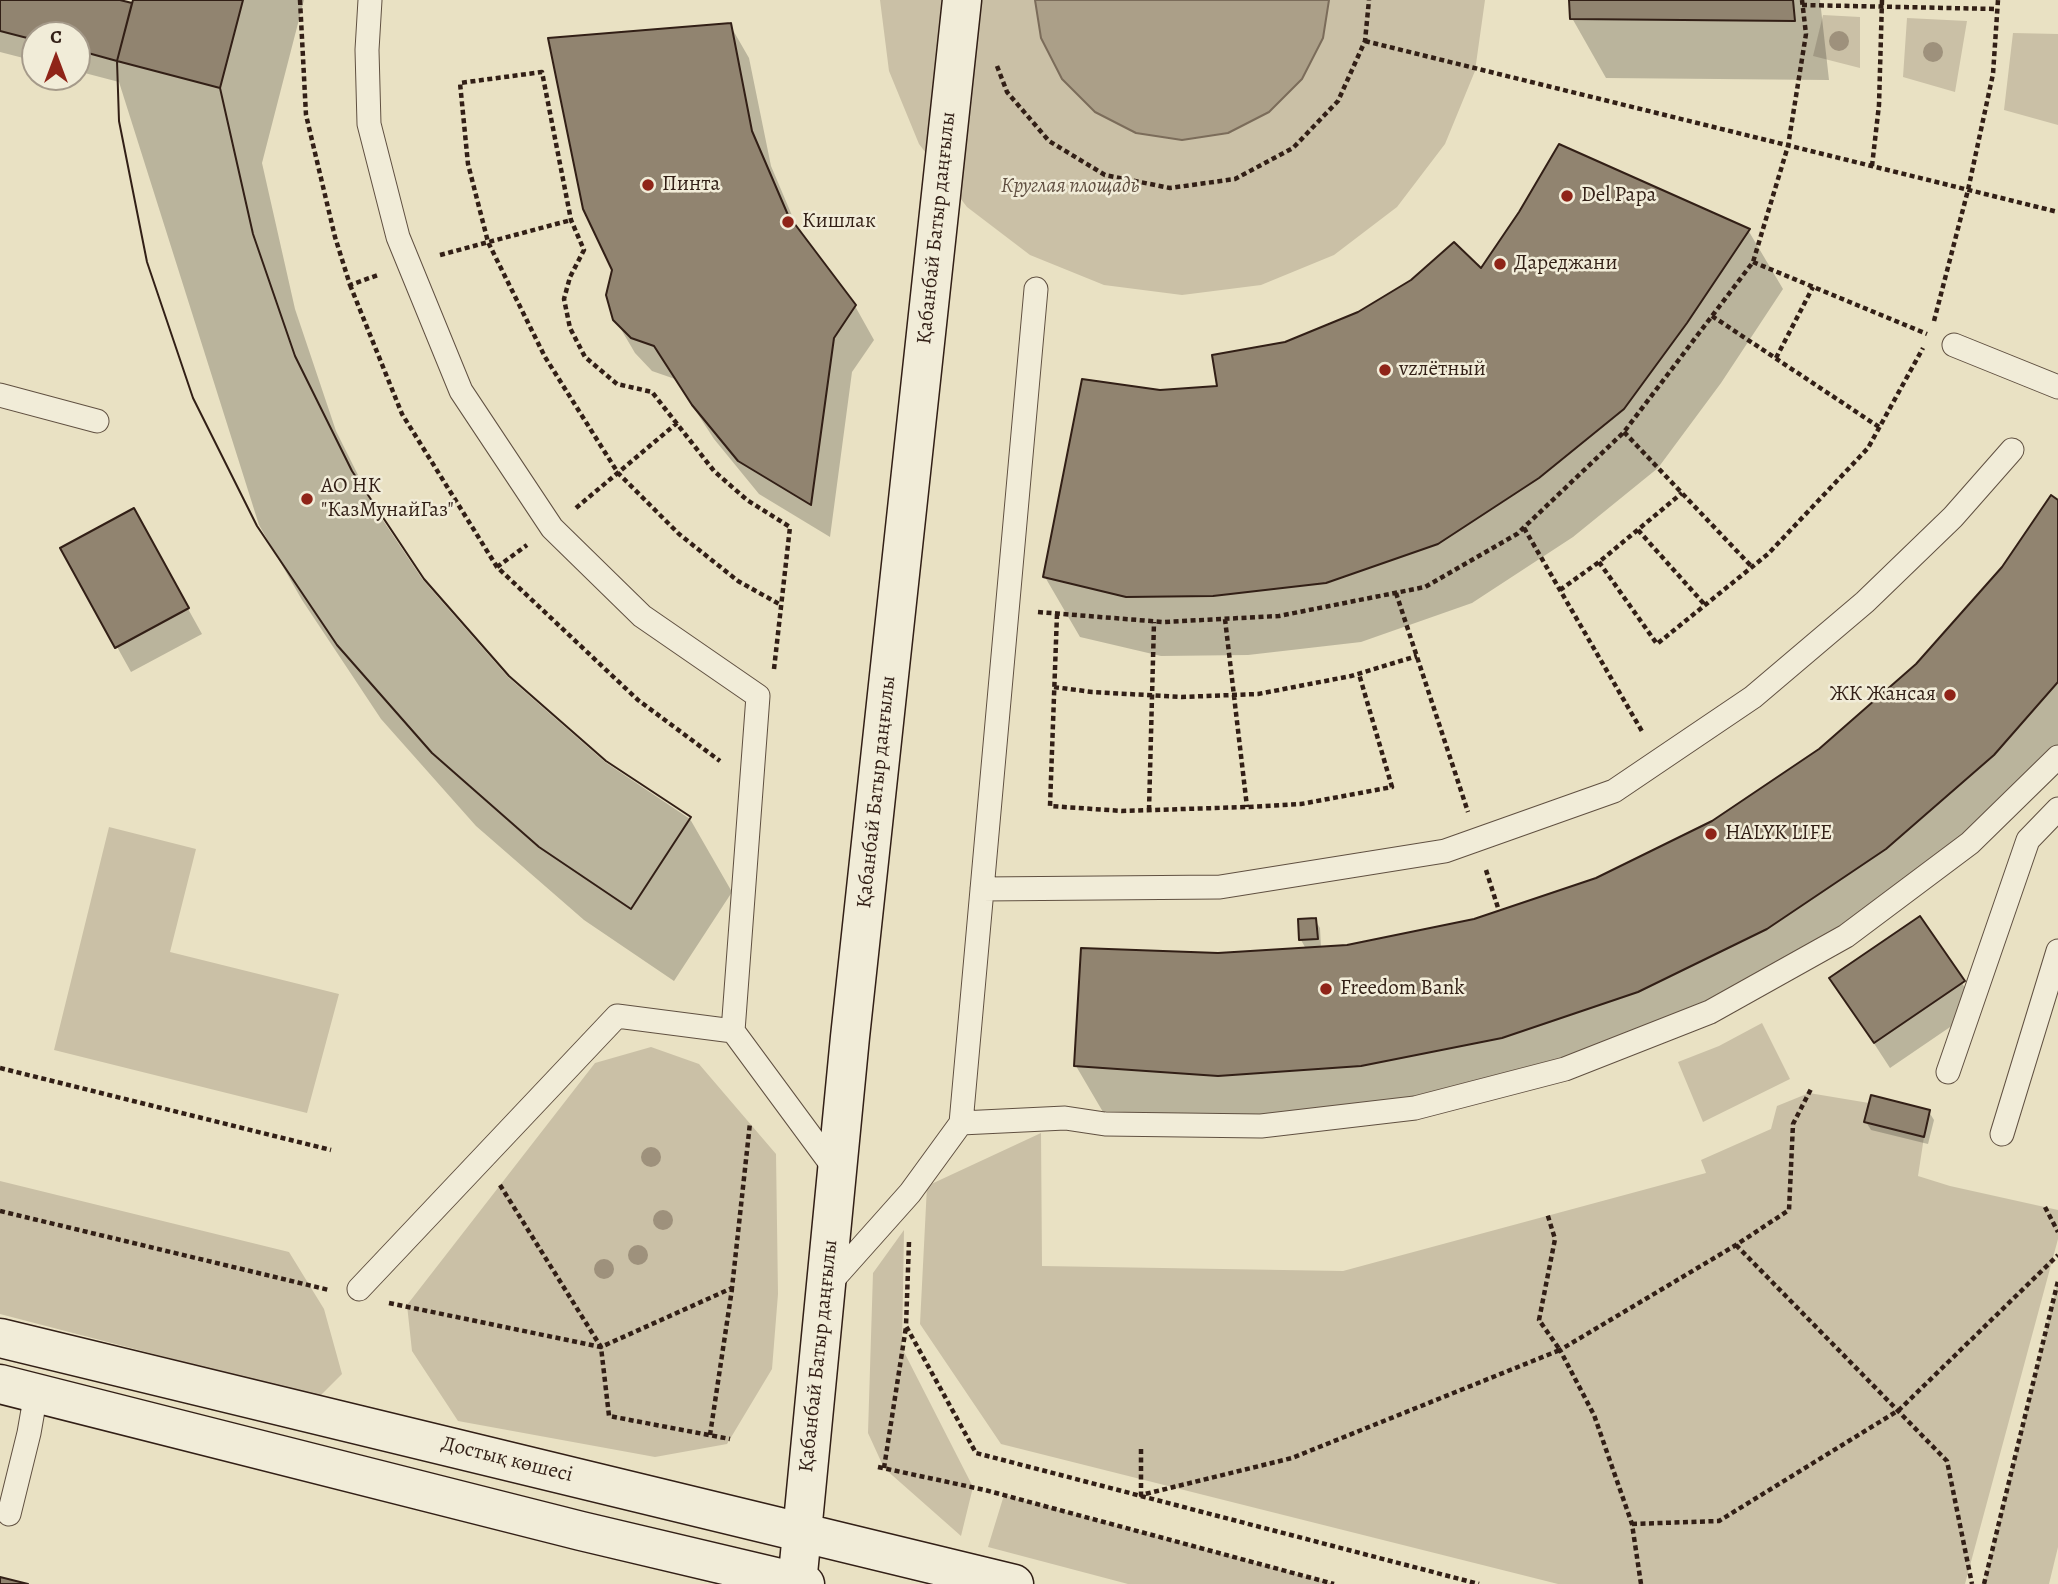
<!DOCTYPE html>
<html>
<head>
<meta charset="utf-8">
<style>
	body { margin:0 }
	#map { position:relative; width:2058px; height:1584px; overflow:hidden; background:#e9e1c3; font-family:Alegreya,serif }
	canvas { display:block }
	.north { position:absolute; left:21px; top:21px; width:70px; height:70px; box-sizing:border-box; background:#f1ecd8; border:2px solid #a59a8a; border-radius:50%; rotate:0deg; font-size:19px; font-weight:700; line-height:28px; text-align:center; color:#321f16 }
	.north::after { content:''; display:block; margin:auto; width:24px; height:32px; background:#8f2418; clip-path:polygon(50% 0,100% 100%,50% 72%,0 100%) }
</style>
</head>
<body>
<div id="map">
<canvas width="2058" height="1584"></canvas>
<div class="north">С</div>
</div>
<script>
const c = document.querySelector('canvas').getContext('2d');
c.lineJoin = 'round';
function paint(path, color) { c.fillStyle = color; c.fill(path, 'evenodd'); }
const shape = rows => new Path2D(rows.map(r => 'M' + r).join(''));
function trace(path, color, width, dash) { c.strokeStyle = color; c.lineWidth = width; c.lineCap = dash ? 'butt' : 'round'; c.setLineDash(dash || []); c.stroke(path); }
function label(font, color, halo, rows, align = 'center') {
  c.font = font + ' Alegreya,serif'; c.lineWidth = 5; c.setLineDash([]); c.textBaseline = 'middle'; c.strokeStyle = halo; c.fillStyle = color; for (const [text, x, y, turn = 0] of rows) {
    c.save(); c.translate(x, y); c.rotate((+turn || 0) * Math.PI / 180); c.textAlign = isNaN(turn) ? turn : align; if (halo) c.strokeText(text, 0, 0); c.fillText(text, 0, 0); c.restore();
  }
}
const green = shape([
	[880,0,1035,0,1041,38,1228,133,1269,112,1302,79,1323,38,1329,0,1485,0,1475,71,1445,144,1397,207,1334,255,1261,285,1182,295,1104,285,1030,255,967,207,919,144,889,71],
	[1823,15,1860,17,1860,68,1813,56],
	[1907,18,1967,21,1955,92,1903,77],
	[2013,33,2058,34,2058,125,2004,110],
	[109,827,196,849,170,952,339,994,307,1113,54,1050],
	[1762,1023,1790,1079,1703,1122,1678,1062,1719,1046],
	[651,1047,699,1064,776,1154,778,1294,772,1369,727,1444,655,1457,458,1421,412,1351,407,1305,595,1063],
	[1809,1093,1869,1103,1865,1122,1924,1137,1918,1176,1950,1186,2058,1210,2058,1239,1965,1584,1558,1584,1001,1444,920,1324,927,1186,1041,1133,1042,1266,1343,1271,1706,1173,1701,1160,1771,1129,1777,1106],
	[0,1181,289,1252,324,1309,342,1374,319,1397,0,1314],
	[904,1230,902,1348,973,1487,961,1536,884,1468,868,1433,873,1273],
	[2058,1281,2058,1547,2049,1584,1984,1584],
	[1004,1495,1334,1584,1128,1584,988,1547]
]);
const water = shape([
	[1035,0,1329,0,1323,38,1302,79,1269,112,1228,133,1182,140,1136,133,1095,112,1062,79,1041,38,1035,0]
]);
const shadow = shape([
	[0,0,113,0,133,5,134,0,304,0,262,163,295,309,336,431,374,507,423,580,508,677,605,762,690,819,732,892,674,981,584,920,476,826,381,719,302,600,259,525,119,82,77,71,77,35,35,35,35,61,0,52],
	[1571,0,1820,0,1829,80,1606,78,1572,18],
	[730,25,749,58,771,166,799,232,855,306,874,340,852,372,830,537,759,494,714,439,675,379,652,371,635,353,615,319],
	[1748,230,1783,289,1721,383,1658,468,1573,537,1472,603,1361,642,1248,655,1161,656,1080,637,1045,577,1160,392,1219,388,1286,344,1481,270],
	[2058,502,2058,758,1793,975,1529,1084,1245,1122,1103,1112,1076,1066,1218,955,1306,949,1301,940,1315,920,1320,928,1321,948,1347,947,1474,921,1597,880,1713,822,1820,751,1918,666],
	[147,535,202,634,131,672,62,548],
	[1920,918,1978,1008,1890,1068,1832,979],
	[1929,1112,1934,1120,1928,1144,1871,1130,1866,1122]
]);
const building = shape([
	[0,0,120,0,132,3,117,61,77,50,77,35,35,35,35,40,0,31,0,0],
	[133,0,243,0,220,88,253,234,295,356,352,471,424,579,509,676,606,761,691,817,631,909,539,847,432,753,337,645,257,526,193,398,147,262,119,121,117,61,133,0],
	[1569,0,1793,0,1795,21,1570,19,1569,0],
	[731,23,752,131,788,215,856,305,834,338,811,505,738,461,692,405,654,346,631,338,613,320,606,295,612,270,583,209,548,38,731,23],
	[117,61,220,88,253,234,295,356,352,471,424,579,509,676,606,761,691,817,631,909,539,847,432,753,337,645,257,526,193,398,147,262,119,121,117,61],
	[1559,144,1750,229,1687,323,1624,409,1539,478,1438,544,1326,583,1213,596,1126,597,1043,577,1082,379,1160,390,1217,386,1212,355,1285,342,1358,312,1411,280,1454,242,1481,268,1519,212,1559,144],
	[2051,495,2058,500,2058,682,1994,755,1886,849,1767,929,1638,992,1502,1038,1361,1066,1218,1076,1074,1066,1081,948,1218,953,1347,945,1474,919,1596,878,1712,821,1819,749,1916,664,2002,567,2051,495],
	[134,508,189,608,115,648,60,548,134,508],
	[1920,916,1965,981,1874,1043,1829,978,1920,916],
	[1316,918,1318,939,1299,940,1298,919,1316,918],
	[1871,1095,1930,1110,1924,1137,1864,1122,1871,1095],
	[0,1577,28,1584,0,1584,0,1577]
]);
const path = shape([
	[300,0,306,115,335,237,350,285,378,275],
	[1802,5,1997,9],
	[1365,41,2058,212],
	[997,66,1007,92,1049,141,1105,175,1170,188,1235,179,1293,148,1338,101,1365,41,1369,0],
	[1872,166,1879,105,1882,0],
	[440,255,571,220],
	[1753,262,1927,334],
	[350,285,402,414,497,567,638,700,720,761],
	[1712,316,1879,427],
	[1934,321,1968,190,1993,74,1998,0],
	[1776,358,1813,287],
	[1624,432,1752,567],
	[576,508,677,423],
	[1524,528,1643,733],
	[1638,530,1705,605],
	[1599,562,1657,644,1768,554,1868,448,1923,348],
	[497,567,527,545],
	[1560,590,1599,562,1682,493],
	[1396,593,1468,812],
	[1038,612,1163,622,1279,616,1425,587,1517,534,1624,432,1753,262,1788,146,1806,34,1802,0],
	[1057,614,1050,806,1122,811,1247,807,1301,804,1392,787,1359,674],
	[1225,619,1247,807],
	[774,669,790,527,747,500,714,471,652,392,617,384,585,357,570,328,564,299,570,277,584,250,571,220,542,72,460,83,468,164,488,242,545,357,618,473,679,534,738,581,781,605],
	[1054,687,1092,692,1182,697,1258,694,1351,676,1417,656],
	[1149,810,1154,622],
	[1486,870,1499,911],
	[0,1068,331,1150],
	[500,1185,601,1347,732,1288,750,1123],
	[2045,1207,2058,1232],
	[0,1211,329,1290],
	[909,1242,906,1326,976,1453,1479,1584],
	[1736,1245,1947,1461,1972,1584],
	[389,1303,601,1347,609,1416,730,1439],
	[710,1435,732,1289],
	[1141,1449,1141,1495,1292,1458,1560,1350,1539,1320,1555,1239,1547,1213],
	[878,1467,985,1490,1334,1584],
	[884,1468,906,1327],
	[1632,1524,1719,1521,1899,1410,2058,1255],
	[1641,1584,1632,1524,1594,1415,1560,1350,1736,1245,1789,1210,1793,1124,1811,1089],
	[1984,1584,2058,1281]
]);
const lane = shape([
	[370,0,367,50,369,124,398,237,461,391,552,528,642,616,758,696,733,1031,837,1172],
	[1954,345,2058,387],
	[0,395,97,421],
	[982,889,1220,887,1445,851,1614,791,1753,697,1865,602,1953,517,2012,450],
	[1948,1072,2028,840,2058,809],
	[961,1123,1065,1118,1105,1124,1261,1126,1415,1108,1565,1069,1710,1012,1846,936,1970,843,2058,757],
	[2002,1134,2058,951],
	[828,1285,910,1193,961,1123,1036,289],
	[359,1289,617,1016,733,1031],
	[9,1514,29,1433,36,1393]
]);
const secondary = shape([
	[0,1338,1014,1584],
	[0,1384,581,1531,805,1584],
	[797,1584,850,1037,962,0]
]);
const trees = [
	[1839,41],
	[1933,52],
	[651,1157],
	[663,1220],
	[638,1255],
	[604,1269]
];
const markers = [
	[648,185,7,"#8f2418"],
	[1567,196,7,"#8f2418"],
	[788,222,7,"#8f2418"],
	[1500,264,7,"#8f2418"],
	[1385,370,7,"#8f2418"],
	[307,499,7,"#8f2418"],
	[1950,695,7,"#8f2418"],
	[1711,834,7,"#8f2418"],
	[1326,989,7,"#8f2418"]
];
const poiNames = [
	["Пинта",662,185],
	["Del Papa",1581,196],
	["Кишлак",802,222],
	["Дареджани",1514,264],
	["vzлётный",1399,370],
	["АО НК",321,487],
	["\"КазМунайГаз\"",321,511],
	["ЖК Жансая",1936,695,"right"],
	["HALYK LIFE",1725,834],
	["Freedom Bank",1340,989]
];
const parkNames = [
	["Круглая площадь",1070,187]
];
const streetNames = [
	["Қабанбай Батыр даңғылы",937,228,-84],
	["Қабанбай Батыр даңғылы",877,792,-84],
	["Қабанбай Батыр даңғылы",819,1356,-84],
	["Достық көшесі",507,1460,14]
];
paint(green, '#cac0a6');
paint(water, '#ab9f88');
trace(water, '#7b6c5a', 2);
paint(shadow, '#0003');
paint(building, '#918470');
trace(building, '#321f16', 2);
trace(lane, '#605041', 25);
trace(secondary, '#321f16', 41);
trace(path, '#321f16', 4.5, [5, 3.5]);
trace(lane, '#f1ecd8', 23);
trace(secondary, '#f1ecd8', 38);
c.fillStyle = '#9e917c';
for (const [x, y] of trees) { c.beginPath(); c.arc(x, y, 10, 0, 2 * Math.PI); c.fill(); }
for (const [x, y, r, color] of markers) { const dot = new Path2D(); dot.arc(x, y, r, 0, 2 * Math.PI); c.fillStyle = color; c.fill(dot); trace(dot, '#f1ecd8', 2.5); }
label('21px', '#321f16', '#f1ecd8', poiNames, 'left');
label('italic 21px', '#604f41', '#f1ecd8', parkNames);
label('21px', '#321f16', '#f1ecd8', streetNames);
</script>
</body>
</html>
